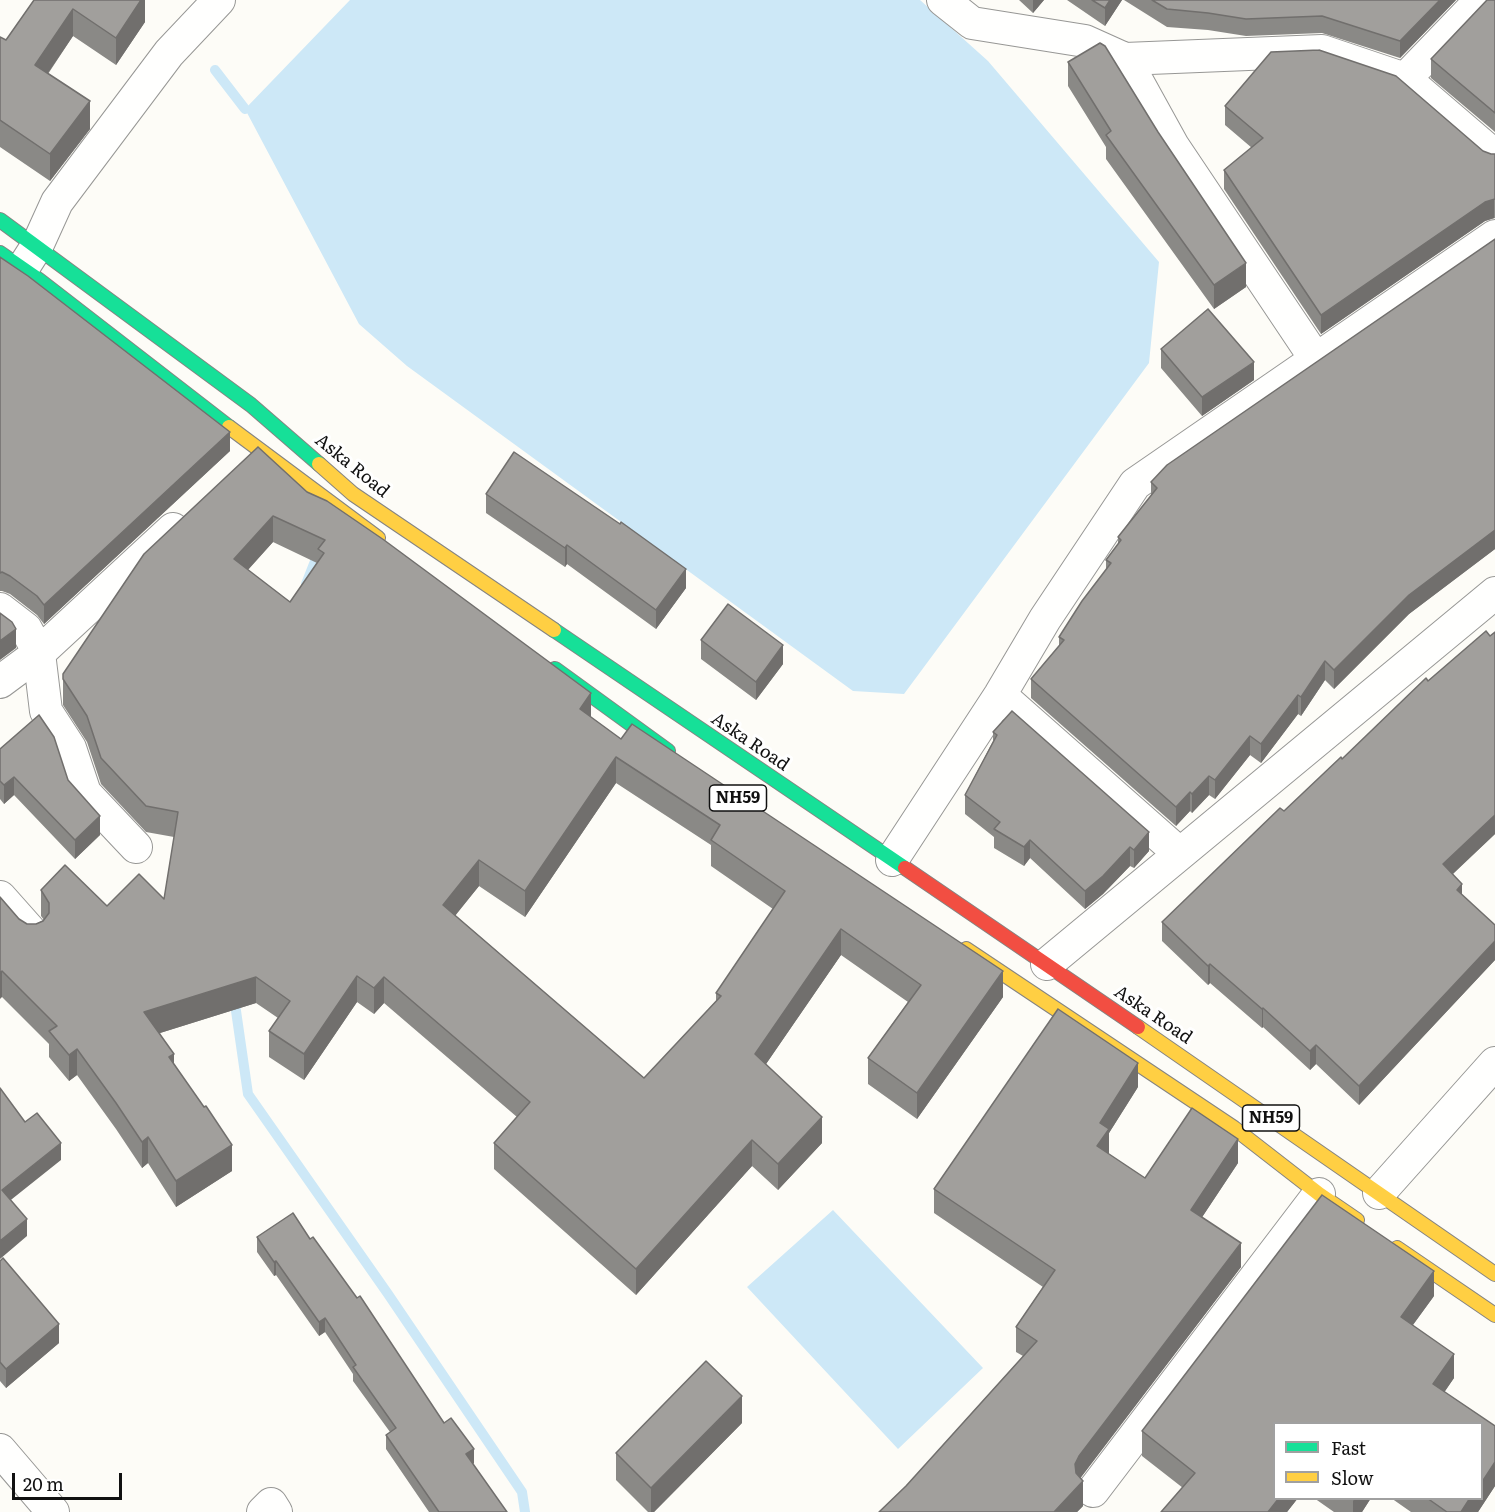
<!DOCTYPE html>
<html>
<head>
<meta charset="utf-8">
<style>
	body { margin:0 }
	#map { position:relative; width:1495px; height:1512px; overflow:hidden; background:#fdfcf7; font-family:Literata,serif }
	canvas { display:block }
	.legend { position:absolute; left:1273px; top:1422px; width:210px; height:78px; box-sizing:border-box; background:#fff; border:2px solid #a0a0a0; margin:0; padding:8px 10px; list-style:none; font-size:18px; color:#111 }
	.legend li { display:flex; align-items:center; gap:12px; height:30px }
	.legend b { width:30px; border:2px solid #a0a0a0 }
	.scale { position:absolute; left:12px; top:1473px; width:110px; height:27px; box-sizing:border-box; border:3px solid #111; border-top:0; padding-left:8px; font-size:18px; line-height:21px; white-space:nowrap; color:#111; -webkit-text-stroke:4px #fff; paint-order:stroke }
</style>
</head>
<body>
<div id="map">
<canvas width="1495" height="1512"></canvas>
<ul class="legend">
<li><b style="height:8px;background:#16e098"></b>Fast</li>
<li><b style="height:8px;background:#ffcf43"></b>Slow</li>
</ul>
<div class="scale">20 m</div>
</div>
<script>
const c = document.querySelector('canvas').getContext('2d');
c.lineJoin = 'round';
function paint(path, color) { c.fillStyle = color; c.fill(path, 'evenodd'); }
const shape = rows => new Path2D(rows.map(r => 'M' + r).join(''));
function trace(path, color, width, dash) { c.strokeStyle = color; c.lineWidth = width; c.lineCap = dash ? 'butt' : 'round'; c.setLineDash(dash || []); c.stroke(path); }
function label(font, color, halo, rows, align = 'center') {
  c.font = font + ' Literata,serif'; c.lineWidth = 6; c.setLineDash([]); c.textBaseline = 'middle'; c.strokeStyle = halo; c.fillStyle = color; for (const [text, x, y, turn = 0] of rows) {
    c.save(); c.translate(x, y); c.rotate((+turn || 0) * Math.PI / 180); c.textAlign = isNaN(turn) ? turn : align; if (halo) c.strokeText(text, 0, 0); c.fillText(text, 0, 0); c.restore();
  }
}
const water = shape([
	[350,0,920,0,988,61,1159,262,1149,363,904,694,853,691,407,366,359,324,245,109],
	[833,1210,983,1368,898,1449,747,1287]
]);
const stream = shape([
	[215,70,245,109],
	[306,584,319,551],
	[234,997,248,1094,388,1294,522,1492,525,1512]
]);
const street = shape([
	[943,0,972,23,1085,41,1125,59,1173,146,1315,358],
	[1125,59,1322,51,1405,79,1495,156],
	[1405,79,1481,0],
	[23,268,37,246,57,202,169,53,219,0],
	[0,609,26,629,39,653,0,682],
	[1000,695,1179,853],
	[136,847,85,793,70,748,46,711,39,653,173,529],
	[892,860,1000,695,1045,619,1135,484,1495,236],
	[0,897,32,933],
	[1047,964,1495,593],
	[1379,1193,1495,1063],
	[0,1450,53,1512],
	[1093,1491,1319,1194],
	[263,1512,271,1504,276,1512]
]);
const fast = shape([
	[0,220,251,405,319,464],
	[0,253,39,280,229,427],
	[554,630,905,868],
	[555,669,668,751]
]);
const slow = shape([
	[229,427,378,538],
	[319,464,353,494,554,630],
	[966,949,1234,1128,1319,1194,1357,1220],
	[1138,1027,1495,1274],
	[1397,1248,1495,1315]
]);
const jam = shape([
	[905,868,1138,1027]
]);
const wall = shape([
	[34,0,145,0,145,22,116,65,73,36,48,74,90,129,50,181,0,147,0,37,6,40],
	[1019,0,1044,0,1033,13],
	[1067,0,1122,0,1105,26],
	[1124,0,1456,0,1400,58,1322,33,1246,36,1208,30,1167,27],
	[1495,0,1495,132,1431,78,1431,59],
	[1068,62,1246,287,1214,309,1106,159,1106,147,1068,86],
	[1225,106,1483,151,1491,154,1495,154,1495,218,1485,221,1321,334,1224,189,1224,170,1252,148,1225,125],
	[1495,239,1495,549,1409,614,1334,689,1325,680,1301,716,1298,714,1261,763,1250,755,1215,799,1209,795,1192,813,1190,811,1176,826,1031,698,1031,679,1059,646,1059,637,1106,570,1106,560,1118,544,1118,537,1151,496,1151,482],
	[0,257,230,451,44,624,37,615,10,594,2,591,0,591],
	[1161,349,1254,380,1202,416,1161,368],
	[307,492,591,717,621,739,1003,997,917,1119,868,1084,868,1058,908,1002,841,955,766,1064,822,1143,778,1190,752,1166,636,1295,494,1169,494,1143,517,1117,384,1003,374,1014,357,1002,304,1080,269,1057,269,1031,278,1018,256,1003,160,1033,174,1064,232,1171,176,1207,148,1163,142,1168,116,1129,77,1075,69,1081,49,1057,49,1044,2,997,0,897,19,919,27,924,36,924,44,920,41,916,41,890,107,906,164,899,174,837,146,832,101,784,87,742,63,705,63,674,144,554],
	[273,542,317,563,290,602,248,570],
	[616,783,711,845,711,866,773,909,716,993,716,1001,644,1078,455,915,479,886,525,917],
	[486,494,686,588,656,629,567,564,565,567,486,513],
	[1495,632,1495,834,1453,874,1462,895,1495,925,1495,960,1359,1105,1316,1064,1310,1070,1263,1027,1262,1028,1210,983,1208,985,1162,941,1162,922,1342,759,1428,681],
	[701,640,783,664,756,700,701,659],
	[993,732,1149,851,1134,868,1130,866,1103,894,1085,909,1030,858,1024,866,994,848,994,837,965,814,965,795,993,741],
	[0,749,68,780,100,835,75,859,14,795,4,804,0,799],
	[1138,1087,1109,1133,1108,1154,1145,1178,1238,1163,1202,1217,1241,1267,1080,1478,1083,1506,1077,1512,879,1512,906,1486,1023,1356,1016,1352,1016,1327,1043,1287,934,1213,934,1189],
	[257,1237,310,1239,474,1463,473,1464,507,1512,429,1512,386,1449,386,1435,390,1432,353,1381,353,1374,325,1332,319,1336,276,1275,274,1276,257,1252],
	[0,1261,59,1343,6,1388,0,1381],
	[1434,1296,1413,1325,1454,1378,1444,1392,1495,1426,1495,1486,1478,1512,1411,1512,1391,1498,1482,1498,1275,1424,1275,1498,1298,1498,1287,1512,1161,1512,1183,1488,1142,1456,1142,1431],
	[742,1423,654,1512,648,1512,616,1480,616,1453],
	[1314,1498,1371,1498,1362,1512,1334,1512]
]);
const shadedWall = shape([
	[141,0,145,0,145,22,116,65,116,38],
	[1033,0,1044,0,1033,13],
	[1110,0,1122,0,1105,26,1105,8],
	[1440,0,1456,0,1400,58,1400,41],
	[73,9,73,36,35,92,35,65],
	[90,101,90,129,50,181,50,154],
	[1494,199,1494,218,1485,221,1321,334,1321,315,1485,202],
	[1246,263,1246,287,1214,309,1214,285],
	[1254,362,1254,380,1202,416,1202,397],
	[230,432,230,451,44,624,44,605],
	[273,516,273,542,234,585,234,559],
	[1495,530,1495,549,1409,614,1334,689,1334,670,1409,595],
	[567,545,567,564,565,567,565,548],
	[686,569,686,588,656,629,656,610],
	[16,629,16,648,0,660,0,641],
	[783,645,783,664,756,700,756,682],
	[1325,661,1325,680,1301,716,1301,697],
	[591,693,591,719,580,709],
	[1298,695,1298,714,1261,763,1261,744],
	[1250,736,1250,755,1215,799,1215,780],
	[616,757,616,783,525,917,525,891],
	[1209,776,1209,795,1192,813,1192,794],
	[14,777,14,795,4,804,4,785],
	[1190,792,1190,811,1176,826,1176,807],
	[1495,815,1495,834,1443,883,1443,864],
	[100,816,100,835,75,859,75,840],
	[1149,832,1149,851,1134,868,1134,850],
	[1030,840,1030,858,1024,866,1024,847],
	[1130,847,1130,866,1103,894,1085,909,1085,891],
	[479,860,479,886,443,931,443,905],
	[1462,884,1462,903,1457,890],
	[841,929,841,955,755,1080,755,1054],
	[1495,941,1495,960,1359,1105,1359,1086],
	[1210,964,1210,983,1208,985,1208,966],
	[2,971,2,997,0,999,0,973],
	[1003,971,1003,997,917,1119,917,1093],
	[357,976,357,1002,304,1080,304,1054],
	[256,977,256,1003,144,1038,144,1012],
	[384,977,384,1003,374,1014,374,988],
	[1263,1008,1263,1027,1262,1028,1262,1009],
	[1316,1045,1316,1064,1310,1070,1310,1051],
	[77,1049,77,1075,69,1081,69,1055],
	[174,1054,174,1080,169,1057],
	[1138,1063,1138,1087,1109,1133,1109,1153,1097,1170,1097,1146,1100,1123],
	[822,1117,822,1143,778,1190,778,1164],
	[148,1137,148,1163,142,1168,142,1142],
	[1238,1139,1238,1163,1191,1234,1191,1210],
	[752,1140,752,1166,636,1295,636,1269],
	[61,1143,61,1160,2,1207,2,1190],
	[232,1145,232,1171,176,1207,176,1181],
	[27,1219,27,1236,0,1259,0,1241],
	[1241,1243,1241,1267,1079,1480,1075,1488,1075,1464,1079,1456],
	[276,1261,276,1275,274,1276,274,1262],
	[1434,1271,1434,1296,1401,1341,1401,1317],
	[325,1318,325,1332,319,1336,319,1322],
	[59,1324,59,1343,6,1388,6,1369],
	[1454,1354,1454,1378,1433,1409,1433,1384],
	[742,1396,742,1423,654,1512,651,1512,651,1488],
	[474,1449,474,1463,466,1468,466,1454],
	[1495,1462,1495,1486,1478,1512,1461,1512,1470,1498,1482,1498,1482,1482],
	[1083,1481,1083,1506,1077,1512,1054,1512],
	[1279,1498,1298,1498,1287,1512,1268,1512],
	[1355,1498,1371,1498,1362,1512,1353,1512,1353,1501]
]);
const building = shape([
	[34,0,141,0,116,38,73,9,35,65,90,101,50,154,0,120,0,37,6,40,34,0],
	[1092,0,1110,0,1105,8,1092,0],
	[1152,0,1440,0,1400,41,1322,16,1246,19,1208,13,1167,9,1152,0],
	[1487,0,1495,0,1495,113,1431,59,1487,0],
	[1100,43,1105,46,1158,132,1246,263,1214,285,1106,135,1111,131,1068,62,1100,43],
	[1319,50,1396,76,1483,151,1491,154,1495,154,1495,199,1485,202,1321,315,1224,170,1263,138,1225,106,1271,52,1319,50],
	[1495,239,1495,530,1409,595,1334,670,1325,661,1301,697,1298,695,1261,744,1250,736,1215,780,1209,776,1192,794,1190,792,1176,807,1031,679,1064,640,1059,637,1082,601,1111,563,1106,560,1121,540,1118,537,1157,488,1151,482,1167,465,1495,239],
	[0,257,28,276,230,432,44,605,37,596,10,576,2,572,0,573,0,257],
	[1208,309,1254,362,1202,397,1161,349,1208,309],
	[258,447,307,492,327,501,384,540,591,693,580,709,621,739,632,724,1003,971,917,1093,868,1058,921,985,841,929,755,1054,822,1117,778,1164,752,1140,636,1269,494,1143,530,1102,384,977,374,988,357,976,304,1054,269,1031,290,1001,256,977,144,1012,174,1054,169,1057,204,1107,206,1106,232,1145,176,1181,148,1137,142,1142,116,1103,77,1049,69,1055,49,1031,57,1026,2,971,0,973,0,897,19,919,27,924,36,924,43,921,49,913,49,903,41,890,65,865,107,906,139,874,164,899,178,812,146,806,101,758,87,716,63,679,63,674,144,554,258,447],
	[273,516,325,540,318,549,324,553,290,602,234,559,273,516],
	[616,757,720,825,711,840,785,891,716,993,721,996,644,1078,443,905,479,860,525,891,616,757],
	[514,452,620,524,621,522,686,569,656,610,567,545,565,548,486,494,514,452],
	[728,604,783,645,756,682,701,640,728,604],
	[0,613,12,622,16,629,0,641,0,613],
	[1486,631,1490,636,1495,632,1495,815,1443,864,1462,884,1457,890,1495,925,1495,941,1359,1086,1316,1045,1310,1051,1263,1008,1262,1009,1210,964,1208,966,1162,922,1280,808,1284,811,1341,757,1342,759,1426,678,1428,681,1486,631],
	[1012,711,1149,832,1134,850,1130,847,1103,876,1085,891,1030,840,1024,847,994,829,1000,822,965,795,997,735,993,732,1012,711],
	[39,715,54,737,68,780,100,816,75,840,14,777,4,785,0,781,0,749,39,715],
	[1058,1009,1138,1063,1100,1123,1109,1129,1097,1146,1145,1178,1192,1108,1238,1139,1191,1210,1241,1243,1079,1456,1075,1464,1076,1473,1083,1481,1054,1512,879,1512,906,1486,1037,1341,1016,1327,1055,1270,934,1189,1058,1009],
	[0,1088,25,1122,37,1113,61,1143,2,1190,27,1219,0,1241,0,1088],
	[1322,1195,1434,1271,1401,1317,1454,1354,1433,1384,1495,1426,1495,1462,1482,1482,1482,1424,1275,1424,1275,1498,1279,1498,1268,1512,1161,1512,1195,1473,1142,1431,1322,1195],
	[293,1213,310,1239,313,1237,357,1298,360,1296,444,1423,451,1418,474,1449,466,1454,507,1512,439,1512,386,1435,396,1428,353,1367,356,1365,325,1318,319,1322,276,1261,274,1262,257,1237,293,1213],
	[3,1258,59,1324,6,1369,0,1362,0,1261,3,1258],
	[706,1361,742,1396,651,1488,616,1453,706,1361],
	[1427,1498,1470,1498,1461,1512,1447,1512,1427,1498]
]);
const shields = [
	[738,798,57],
	[1271,1118,57]
];
const shieldNames = [
	["NH59",738,798],
	["NH59",1271,1118]
];
const streetNames = [
	["Aska Road",352,466,39],
	["Aska Road",750,742,34],
	["Aska Road",1153,1015,34]
];
paint(water, '#cde8f7');
trace(stream, '#cde8f7', 10);
trace(street, '#979795', 34);
trace(fast, '#858482', 16);
trace(slow, '#858482', 16);
trace(jam, '#858482', 16);
trace(street, '#fffffe', 32);
trace(fast, '#16e098', 14);
trace(slow, '#ffcf43', 14);
trace(jam, '#f24e42', 14);
paint(wall, '#8a8986');
paint(shadedWall, '#716f6d');
paint(building, '#a19f9c');
trace(building, '#716f6d', 1.5);
for (const [x, y, w] of shields) { const box = new Path2D(); box.roundRect(x - w / 2, y - 13, w, 26, 4.5); c.fillStyle = '#fff'; c.fill(box); trace(box, '#111', 1.5); }
label('bold 16px', '#111', null, shieldNames);
label('18px', '#111', '#fff', streetNames);
</script>
</body>
</html>
